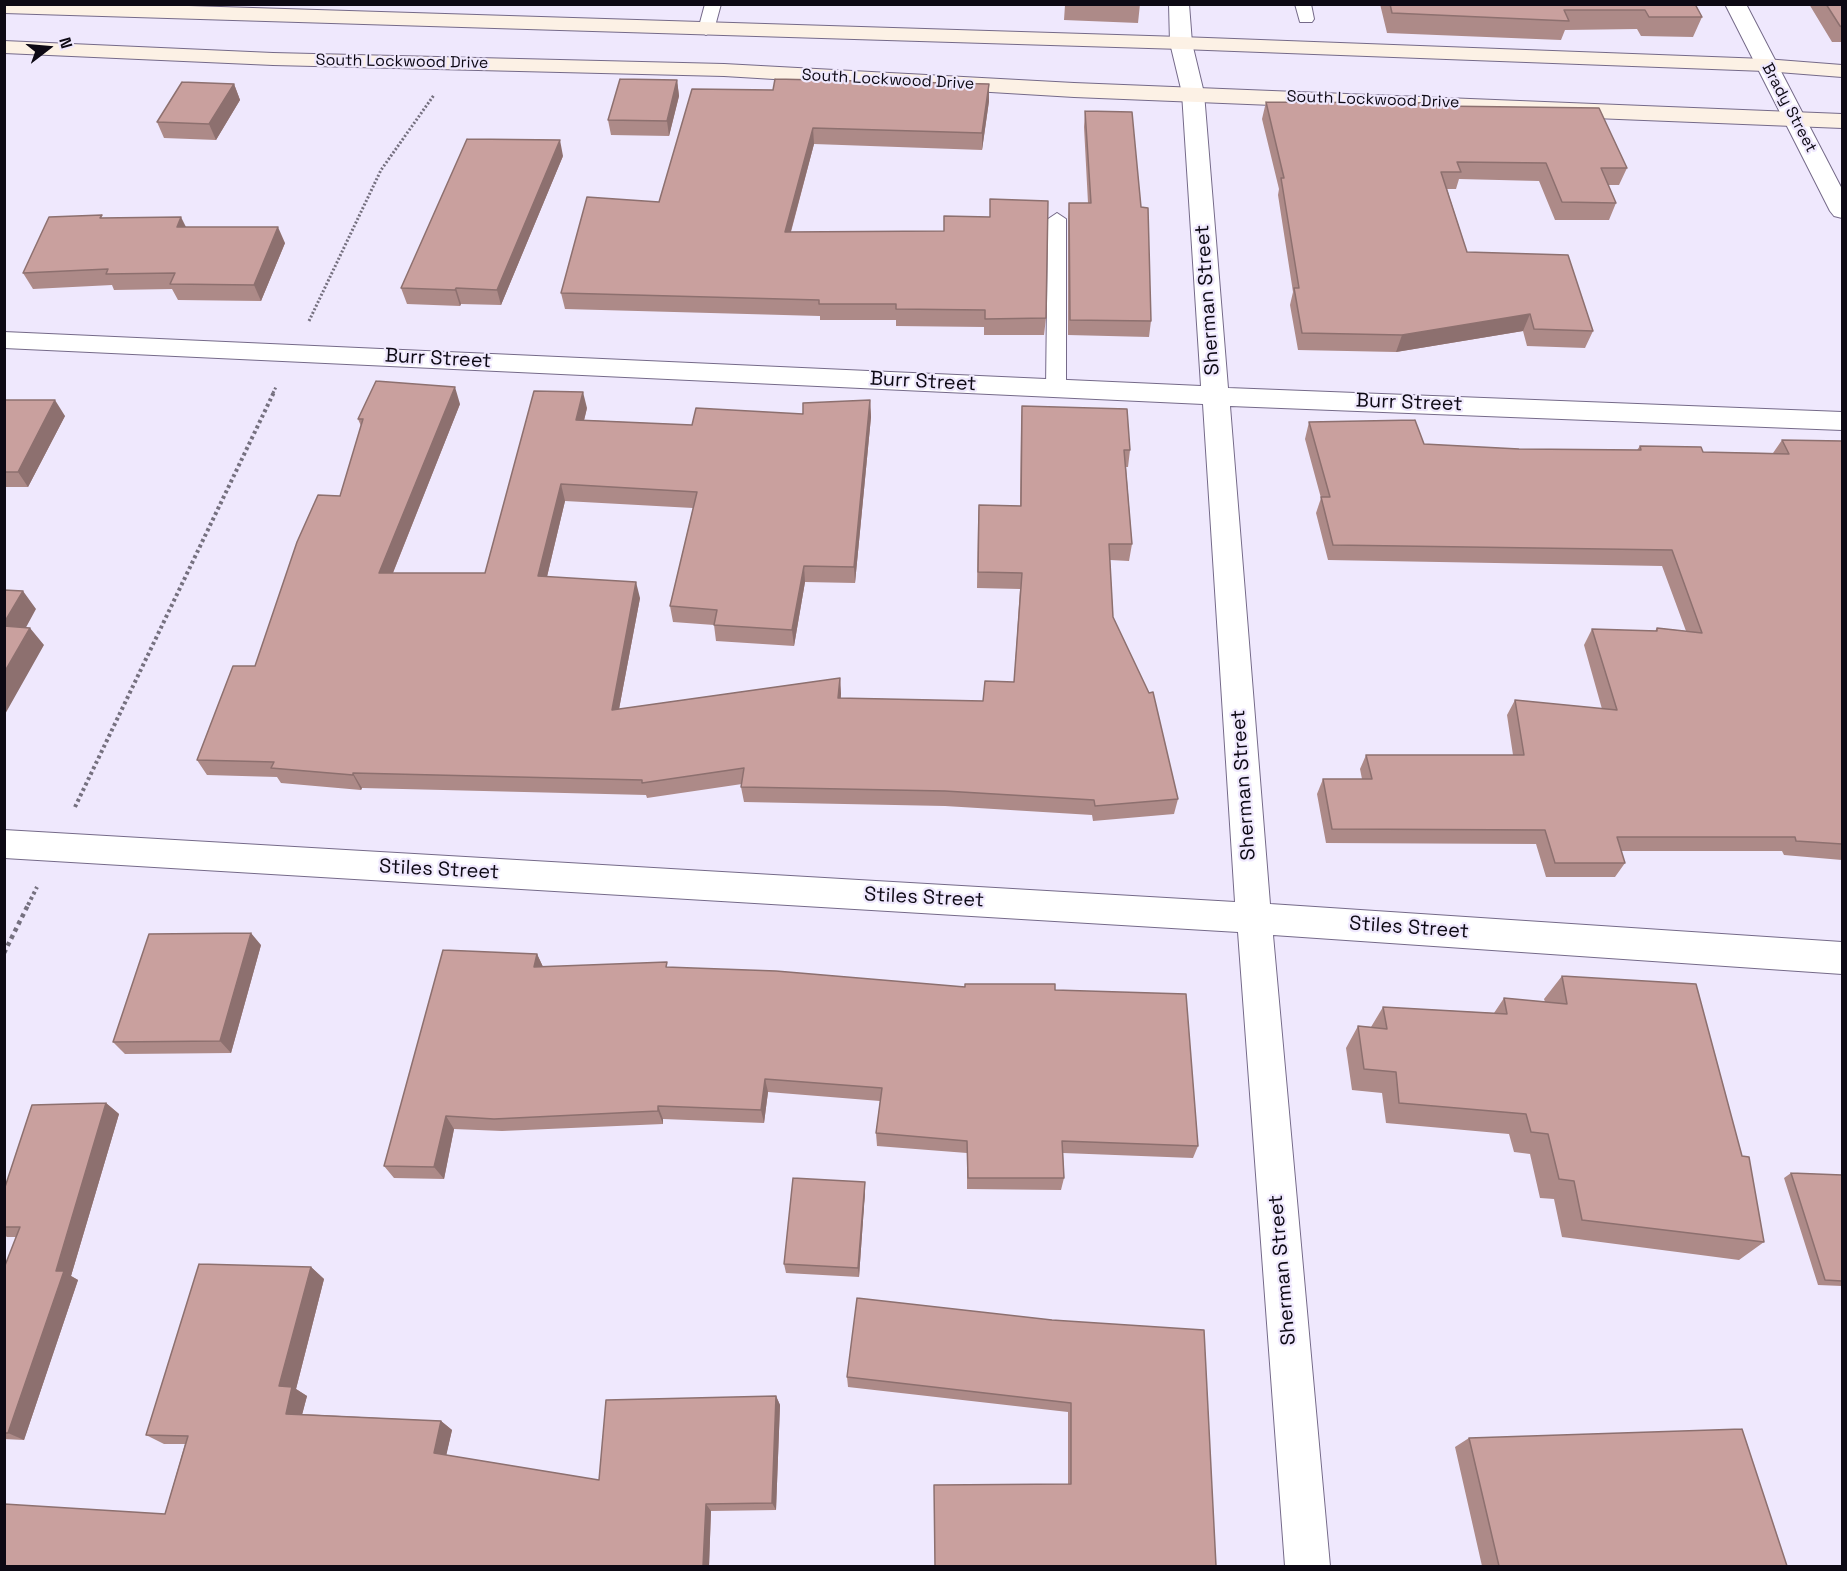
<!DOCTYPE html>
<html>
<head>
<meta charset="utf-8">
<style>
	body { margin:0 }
	#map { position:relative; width:1847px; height:1571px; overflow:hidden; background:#efe8fd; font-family:"Space Grotesk",sans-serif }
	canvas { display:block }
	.frame { position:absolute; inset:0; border:6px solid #0d0914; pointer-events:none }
	.north { position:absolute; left:18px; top:18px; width:60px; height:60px; -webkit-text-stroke:4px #efe8fd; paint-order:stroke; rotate:74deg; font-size:16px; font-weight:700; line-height:24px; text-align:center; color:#0d0914 }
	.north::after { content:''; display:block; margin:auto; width:21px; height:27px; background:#0d0914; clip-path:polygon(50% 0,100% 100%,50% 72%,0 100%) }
</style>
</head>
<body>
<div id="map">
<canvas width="1847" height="1571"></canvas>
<div class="frame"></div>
<div class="north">N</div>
</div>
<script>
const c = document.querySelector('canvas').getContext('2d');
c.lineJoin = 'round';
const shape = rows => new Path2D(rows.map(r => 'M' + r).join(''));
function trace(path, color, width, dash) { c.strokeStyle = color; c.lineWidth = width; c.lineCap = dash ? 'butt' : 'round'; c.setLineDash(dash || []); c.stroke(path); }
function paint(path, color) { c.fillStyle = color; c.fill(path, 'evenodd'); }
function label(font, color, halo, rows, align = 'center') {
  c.font = font + ' "Space Grotesk",sans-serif'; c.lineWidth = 4.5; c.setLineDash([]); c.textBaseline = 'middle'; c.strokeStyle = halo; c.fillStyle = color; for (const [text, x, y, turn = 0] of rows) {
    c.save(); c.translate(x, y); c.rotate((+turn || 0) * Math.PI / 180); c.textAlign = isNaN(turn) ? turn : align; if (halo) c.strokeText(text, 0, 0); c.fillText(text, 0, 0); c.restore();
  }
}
const pathFar2 = shape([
	[309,321,381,170,434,95],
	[273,393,276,387]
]);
const pathFar1 = shape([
	[75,807,274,392],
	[28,905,37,887]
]);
const path = shape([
	[4,953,29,903]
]);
const service = shape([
	[705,4,721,4,714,30,706,35,698,30,705,4],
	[1295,4,1311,4,1314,19,1312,22,1300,22,1295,4],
	[1057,213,1066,219,1066,388,1063,393,1056,395,1049,393,1046,388,1048,219,1057,213]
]);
const minor = shape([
	[1169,4,1189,4,1192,43,1204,93,1228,388,1842,412,1842,430,1230,406,1270,904,1842,942,1842,974,1273,935,1330,1566,1285,1566,1238,932,4,858,4,830,1235,902,1203,404,4,348,4,332,1201,386,1182,93,1170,43,1169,4],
	[1725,4,1746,4,1842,189,1842,218,1834,216,1830,211,1725,4]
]);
const secondary = shape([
	[4,4,125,4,1181,37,1765,59,1842,65,1842,77,1765,71,1181,49,4,13,4,4],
	[4,41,273,53,724,64,1074,83,1842,114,1842,128,1074,97,724,76,273,65,4,53,4,41]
]);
const wall = shape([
	[1058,4,1140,4,1138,23,1064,20,1065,5],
	[1380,4,1695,4,1702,17,1693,37,1641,36,1637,29,1565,30,1561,40,1387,33],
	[1809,4,1842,4,1842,42,1832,42],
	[677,80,679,96,669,136,611,135,608,120],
	[234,84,240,100,216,140,164,138,157,122],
	[989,84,989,101,982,150,814,144,791,232,1046,318,1044,335,984,335,984,327,896,326,896,320,820,320,820,316,565,309,561,293,659,202,773,90],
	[1266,102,1437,106,1627,168,1619,185,1608,185,1616,203,1609,220,1555,220,1539,181,1459,179,1456,189,1447,189,1467,252,1593,331,1585,348,1527,346,1523,331,1396,352,1298,350,1290,305,1293,292,1278,195,1279,189,1262,119],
	[1085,111,1151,321,1149,337,1068,335,1068,218,1069,203,1088,203,1084,127],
	[563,156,501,305,461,304,460,306,407,304,401,288],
	[103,218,186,227,285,243,261,301,178,300,172,289,114,290,112,285,33,289,23,273],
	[4,400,65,416,28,487,4,487],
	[870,400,871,417,855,583,805,582,794,646,716,641,714,625,673,622,670,606,693,508,565,501,547,577,640,598,619,709,840,678,841,698,983,701,1014,682,1020,589,977,588,978,522,979,505,1020,506,1021,422,1022,406,1130,450,1128,467,1126,467,1132,544,1129,561,1110,560,1113,617,1178,799,1174,814,1093,821,1092,815,945,806,744,802,741,787,742,784,647,798,646,795,362,788,361,790,281,783,277,777,207,775,197,760,255,666,340,496,361,426,358,419,460,404,393,573,485,573,587,408,584,420,692,425,803,414],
	[1309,422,1424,444,1519,449,1637,450,1640,446,1703,452,1773,453,1782,440,1842,441,1842,860,1784,855,1782,851,1621,851,1625,863,1615,877,1546,877,1536,844,1326,843,1317,794,1323,779,1362,779,1360,769,1366,755,1513,755,1507,715,1515,700,1602,709,1584,645,1592,629,1655,631,1657,628,1686,631,1662,566,1328,560,1316,513,1321,498,1305,439],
	[261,945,231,1053,125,1054,113,1042],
	[537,954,543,967,668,967,965,987,1055,990,1198,1146,1193,1158,1063,1153,1064,1178,1061,1190,967,1189,967,1153,877,1146,876,1133,880,1101,768,1092,764,1123,663,1119,663,1124,502,1131,454,1129,444,1179,394,1178,384,1166],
	[1562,976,1764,1242,1739,1260,1562,1237,1554,1199,1540,1198,1530,1154,1514,1152,1509,1134,1386,1123,1382,1093,1352,1090,1346,1048,1358,1026,1371,1027,1383,1007,1494,1013,1504,998,1545,1002,1544,999],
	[106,1103,119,1114,71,1276,78,1280,24,1440,4,1439,4,1268,16,1237,7,1237,4,1235,4,1190],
	[1791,1173,1842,1175,1842,1286,1818,1285,1784,1178],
	[865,1182,865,1192,859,1277,786,1273,784,1264],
	[311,1267,324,1279,296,1389,307,1396,302,1414,441,1421,452,1430,446,1455,599,1480,776,1396,780,1405,776,1510,711,1511,709,1566,4,1566,165,1514,185,1444,164,1444,146,1435],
	[1052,1320,1216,1566,1068,1484,1068,1412,848,1387,847,1377],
	[1469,1438,1787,1566,1482,1566,1455,1447]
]);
const shadedWall = shape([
	[677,80,679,96,669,136,667,121],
	[234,84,240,100,216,140,209,124],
	[989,84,989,101,982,150,982,133],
	[813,128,814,144,786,249,785,232],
	[560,140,563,156,501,305,497,290],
	[181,217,189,233,177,227],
	[278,227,285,243,261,301,254,285],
	[456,288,461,304,460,306,455,290],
	[1530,314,1523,331,1396,352,1402,335],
	[455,387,460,404,386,590,379,573],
	[583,392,587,408,580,437,576,420],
	[55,400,65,416,28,487,18,472],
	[870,400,871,417,855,583,854,567],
	[561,484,565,501,543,593,538,576],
	[804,566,805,582,794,646,792,630],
	[636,582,640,598,616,725,612,710],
	[23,591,36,609,17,644,4,628,4,623],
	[30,628,44,645,4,716,4,673],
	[840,678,841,694,839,713,838,698],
	[353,773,362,788,361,790,353,775],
	[251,933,261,945,231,1053,220,1041],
	[537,954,544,969,534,967],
	[765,1079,768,1092,764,1123,761,1110],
	[106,1103,119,1114,71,1276,78,1280,24,1440,8,1433],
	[658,1106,663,1119,663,1124,658,1111],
	[446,1116,454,1129,444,1179,434,1167],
	[865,1182,865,1192,859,1277,858,1268],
	[311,1267,324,1279,296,1389,307,1396,300,1423,286,1414,279,1386],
	[776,1396,780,1405,776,1510,772,1503],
	[441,1421,452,1430,445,1461,434,1453],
	[706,1504,711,1511,709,1566,703,1566]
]);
const building = shape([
	[1390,4,1695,4,1702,17,1649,17,1645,10,1564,10,1569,21,1392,13,1390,4],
	[1826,4,1842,4,1842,27,1840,26,1826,4],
	[620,79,677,80,667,121,608,120,620,79],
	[775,79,989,84,982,133,813,128,785,232,944,231,944,216,990,217,990,199,1048,201,1046,318,985,319,985,310,896,309,896,304,819,304,819,300,561,293,587,197,659,202,692,89,773,90,775,79],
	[182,82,234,84,209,124,157,122,182,82],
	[1266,102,1436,103,1437,106,1599,108,1627,168,1601,168,1616,203,1562,202,1546,163,1457,162,1461,172,1441,172,1467,252,1568,255,1593,331,1534,329,1530,314,1402,335,1302,333,1294,288,1299,288,1281,178,1284,178,1266,102],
	[1085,111,1132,112,1141,207,1148,208,1151,321,1070,320,1069,203,1091,203,1085,111],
	[467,139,560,140,497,290,456,288,455,290,401,288,467,139],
	[102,215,100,218,181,217,177,227,278,227,254,285,170,284,175,273,106,274,108,269,23,273,49,217,102,215],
	[376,381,455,387,379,573,485,573,534,391,583,392,576,420,692,425,696,408,803,414,803,403,870,400,854,567,804,566,792,630,714,625,717,610,670,606,697,492,561,484,538,576,636,582,612,710,840,678,838,698,983,701,985,681,1014,682,1022,573,978,572,979,505,1021,506,1022,406,1127,409,1130,450,1124,450,1132,544,1109,544,1113,617,1149,693,1153,692,1178,799,1095,806,1094,800,945,791,741,787,744,768,642,783,642,780,353,773,353,775,271,768,274,762,197,760,233,666,255,666,297,542,318,495,340,496,363,419,358,419,376,381],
	[4,400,55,400,18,472,4,472,4,400],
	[1415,420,1424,444,1519,449,1641,450,1640,446,1701,447,1703,452,1789,454,1782,440,1842,441,1842,844,1796,841,1795,837,1617,837,1625,863,1555,863,1545,830,1332,829,1323,779,1372,779,1366,755,1524,755,1515,700,1617,710,1592,629,1657,631,1657,628,1702,633,1672,550,1333,545,1321,497,1330,497,1309,422,1415,420],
	[4,590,23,591,4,623,4,590],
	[4,626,30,628,4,673,4,626],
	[251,933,220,1041,113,1042,149,934,251,933],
	[443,950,537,954,534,967,667,962,666,967,776,971,965,987,965,984,1055,984,1055,990,1186,994,1198,1146,1062,1141,1064,1178,968,1178,967,1141,876,1133,882,1088,765,1079,761,1110,658,1106,658,1111,494,1119,446,1116,434,1167,384,1166,443,950],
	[1562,976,1696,984,1742,1156,1749,1157,1764,1242,1582,1220,1574,1181,1559,1179,1548,1134,1531,1132,1526,1114,1399,1103,1396,1072,1364,1069,1358,1026,1387,1029,1383,1007,1507,1014,1504,998,1567,1004,1562,976],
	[106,1103,56,1271,64,1271,8,1433,4,1433,4,1268,20,1227,4,1227,4,1190,32,1105,106,1103],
	[1791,1173,1842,1175,1842,1281,1825,1280,1791,1173],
	[793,1178,865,1182,858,1268,784,1264,793,1178],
	[199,1264,311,1267,279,1386,292,1387,286,1414,441,1421,434,1453,599,1480,606,1400,776,1396,772,1503,706,1504,703,1566,4,1566,4,1504,165,1514,188,1436,146,1435,199,1264],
	[857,1298,1052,1320,1204,1330,1216,1566,935,1566,934,1485,1071,1484,1071,1403,847,1377,857,1298],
	[1742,1429,1787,1566,1499,1566,1469,1438,1742,1429]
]);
const farStreetnames = [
	["South Lockwood Drive",402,62,1],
	["South Lockwood Drive",888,80,3],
	["South Lockwood Drive",1373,100,2],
	["Brady Street",1789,108,62]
];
const streetNames = [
	["Sherman Street",1208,300,-94],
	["Burr Street",438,359,3],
	["Burr Street",923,382,3],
	["Burr Street",1409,403,2],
	["Sherman Street",1244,785,-94],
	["Stiles Street",439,870,3],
	["Stiles Street",924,898,3],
	["Stiles Street",1409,928,4],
	["Sherman Street",1283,1270,-95]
];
trace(service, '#756a89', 2);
trace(minor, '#756a89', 2);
trace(secondary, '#756a89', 2);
trace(pathFar2, '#75707f', 3, [2, 2]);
trace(pathFar1, '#75707f', 4, [3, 3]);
trace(path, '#75707f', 4.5, [4, 4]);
paint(service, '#fff');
paint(minor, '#fff');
paint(secondary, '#fcf1e5');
paint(wall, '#ad8a88');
paint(shadedWall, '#8d706f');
paint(building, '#c9a09e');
trace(building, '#8d706f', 1.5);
label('16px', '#0d0914', '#efe8fd', farStreetnames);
label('20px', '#0d0914', '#efe8fd', streetNames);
</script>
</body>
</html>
